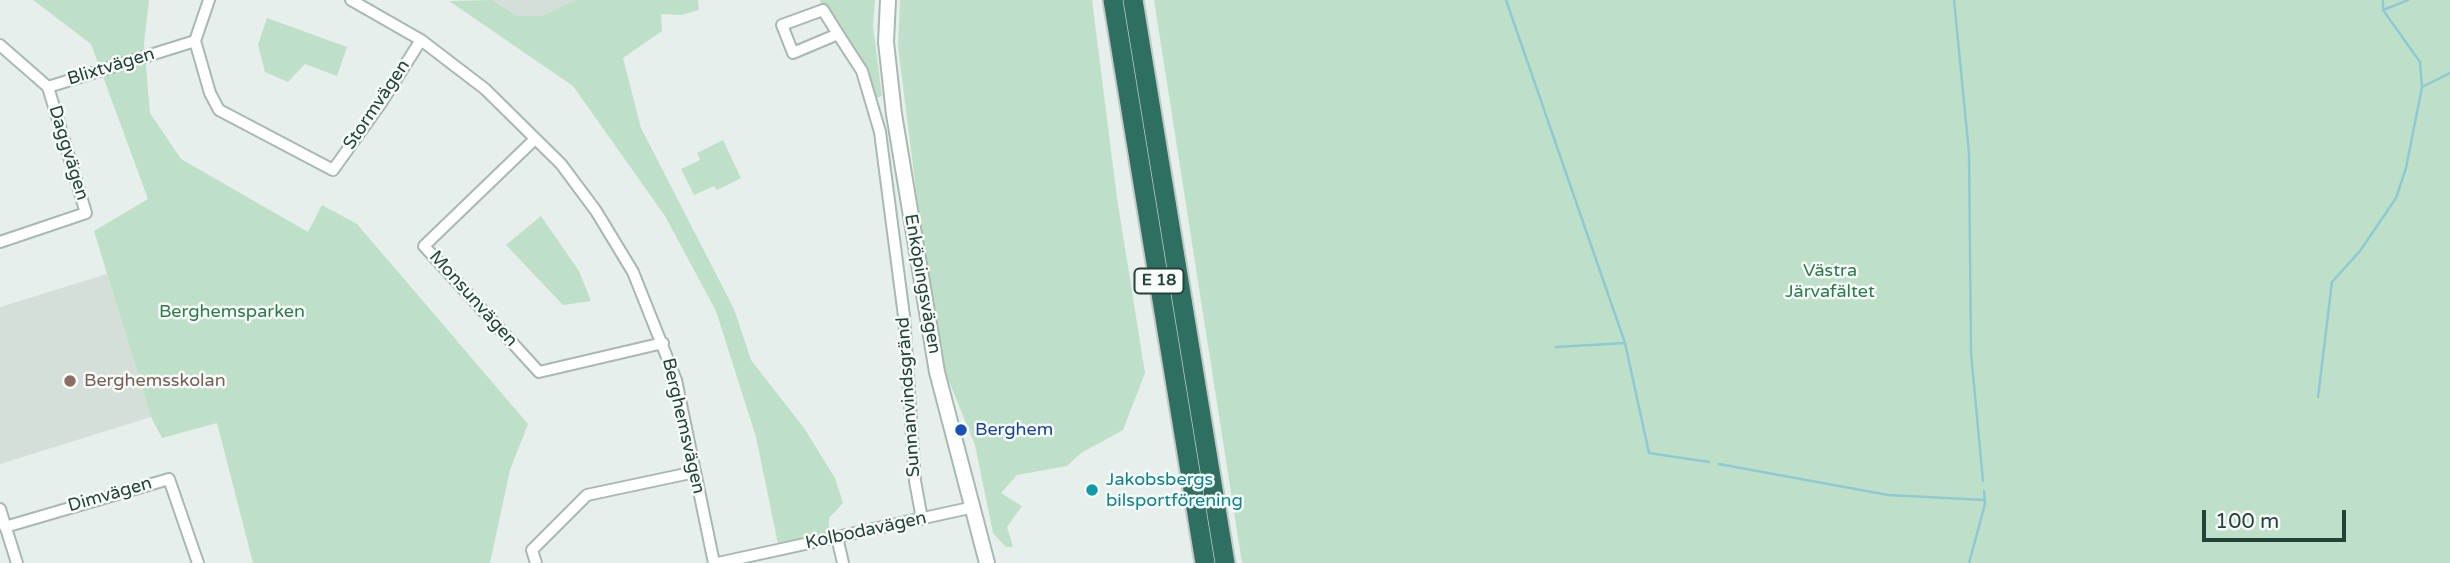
<!DOCTYPE html>
<html>
<head>
<meta charset="utf-8">
<style>
	body { margin:0 }
	#map { position:relative; width:2450px; height:563px; overflow:hidden; background:#e6efeb; font-family:"Varela Round",sans-serif }
	canvas { display:block }
	.scale { position:absolute; left:2202px; top:510px; width:144px; height:32px; box-sizing:border-box; border:4px solid #24423a; border-top:0; padding-left:9px; font-size:21px; line-height:24px; white-space:nowrap; color:#24423a; -webkit-text-stroke:5px #f7fbf9; paint-order:stroke }
</style>
</head>
<body>
<div id="map">
<canvas width="2450" height="563"></canvas>
<div class="scale">100 m</div>
</div>
<script>
const c = document.querySelector('canvas').getContext('2d');
c.lineJoin = 'round';
function paint(path, color) { c.fillStyle = color; c.fill(path, 'evenodd'); }
const shape = rows => new Path2D(rows.map(r => 'M' + r).join(''));
function trace(path, color, width, dash) { c.strokeStyle = color; c.lineWidth = width; c.lineCap = dash ? 'butt' : 'round'; c.setLineDash(dash || []); c.stroke(path); }
function label(font, color, halo, rows, align = 'center') {
  c.font = font + ' "Varela Round",sans-serif'; c.lineWidth = 5; c.setLineDash([]); c.textBaseline = 'middle'; c.strokeStyle = halo; c.fillStyle = color; for (const [text, x, y, turn = 0] of rows) {
    c.save(); c.translate(x, y); c.rotate((+turn || 0) * Math.PI / 180); c.textAlign = isNaN(turn) ? turn : align; if (halo) c.strokeText(text, 0, 0); c.fillText(text, 0, 0); c.restore();
  }
}
const built = shape([
	[492,0,575,0,544,16,518,16],
	[107,274,151,417,0,464,0,307]
]);
const green = shape([
	[33,0,149,0,144,43,150,113,181,159,308,232,322,205,357,224,528,424,510,470,490,563,253,563,217,423,162,438,151,417,94,231,148,199,91,44],
	[492,0,518,16,543,16,575,0,698,0,699,10,681,15,661,14,662,31,623,58,641,128,734,309,751,360,804,428,835,478,843,503,829,518,829,533,778,544,756,437,716,311,665,216,573,86,449,1],
	[820,0,875,0,873,26,882,96,871,100,862,71,823,10],
	[900,0,1092,0,1117,198,1145,373,1123,430,1081,453,1067,466,1017,475,1001,493,1022,506,1007,527,1013,547,1006,547,993,533,975,445,944,369,926,269,898,47],
	[1154,0,2450,0,2450,563,1242,563],
	[267,18,347,47,337,76,305,64,288,82,265,72,258,45],
	[723,140,741,178,717,190,714,186,694,195,681,169,700,160,697,153],
	[541,216,579,271,591,301,563,305,506,245]
]);
const stream = shape([
	[1506,0,1625,343],
	[1954,0,1969,153,1971,353,1983,481],
	[2383,10,2408,0],
	[2422,87,2450,73],
	[1556,347,1625,343,1649,453,1709,462],
	[2318,397,2332,282,2360,251,2396,198,2406,168,2422,87,2420,62,2383,10,2383,0],
	[1719,464,1888,495,1985,500],
	[1969,563,1985,504,1984,491]
]);
const minor = shape([
	[209,0,195,41,210,93,219,110,333,170,381,103,421,40],
	[351,0,421,40,485,89,561,164,596,211,633,272,676,380,714,563],
	[838,34,793,53,782,25,823,10,838,34,862,71,880,132,904,316,915,481,922,519],
	[0,45,48,87,195,41],
	[535,139,424,246,539,372,663,343],
	[0,242,86,213,48,87],
	[0,509,17,563],
	[5,527,169,479,198,563],
	[837,537,843,563],
	[536,563,532,550,587,495,695,472],
	[718,563,974,507]
]);
const tertiary = shape([
	[888,0,886,42,894,114,937,372,987,563]
]);
const motorway = shape([
	[1113,0,1205,563],
	[1133,0,1225,563]
]);
const markers = [
	[70,381,7,"#8d6e63"],
	[961,430,7,"#1a4fb4"],
	[1092,490,7,"#0f9aa8"]
];
const shields = [
	[1159,281,49]
];
const shieldNames = [
	["E 18",1159,281]
];
const streetNames = [
	["Blixtvägen",111,67,-17],
	["Stormvägen",377,105,-56],
	["Daggvägen",68,153,73],
	["Enköpingsvägen",922,284,80],
	["Monsunvägen",473,299,48],
	["Sunnanvindsgränd",909,397,-94],
	["Berghemsvägen",683,426,77],
	["Dimvägen",110,495,-16],
	["Kolbodavägen",866,531,-12]
];
const parkNames = [
	["Västra",1830,271],
	["Järvafältet",1830,292],
	["Berghemsparken",232,312]
];
const educationNames = [
	["Berghemsskolan",84,381]
];
const transitNames = [
	["Berghem",975,430]
];
const cultureNames = [
	["Jakobsbergs",1106,480],
	["bilsportförening",1106,501]
];
paint(built, '#d4dfda');
paint(green, '#bfe0c8');
trace(stream, '#8ec9d4', 2.5);
trace(minor, '#a8b8b2', 14);
trace(tertiary, '#a8b8b2', 18);
trace(motorway, '#c2cac8', 23);
trace(minor, '#fff', 10);
trace(tertiary, '#fff', 14);
trace(motorway, '#2f6f62', 19);
for (const [x, y, r, color] of markers) { const dot = new Path2D(); dot.arc(x, y, r, 0, 2 * Math.PI); c.fillStyle = color; c.fill(dot); trace(dot, '#f7fbf9', 2.5); }
for (const [x, y, w] of shields) { const box = new Path2D(); box.roundRect(x - w / 2, y - 12.5, w, 25, 5); c.fillStyle = '#f7fbf9'; c.fill(box); trace(box, '#24423a', 2); }
label('bold 16px', '#24423a', null, shieldNames);
label('18px', '#24423a', '#f7fbf9', streetNames);
label('18px', '#2d7a4b', '#f7fbf9', parkNames);
label('18px', '#785e54', '#f7fbf9', educationNames, 'left');
label('18px', '#164399', '#f7fbf9', transitNames, 'left');
label('18px', '#0d838f', '#f7fbf9', cultureNames, 'left');
</script>
</body>
</html>
